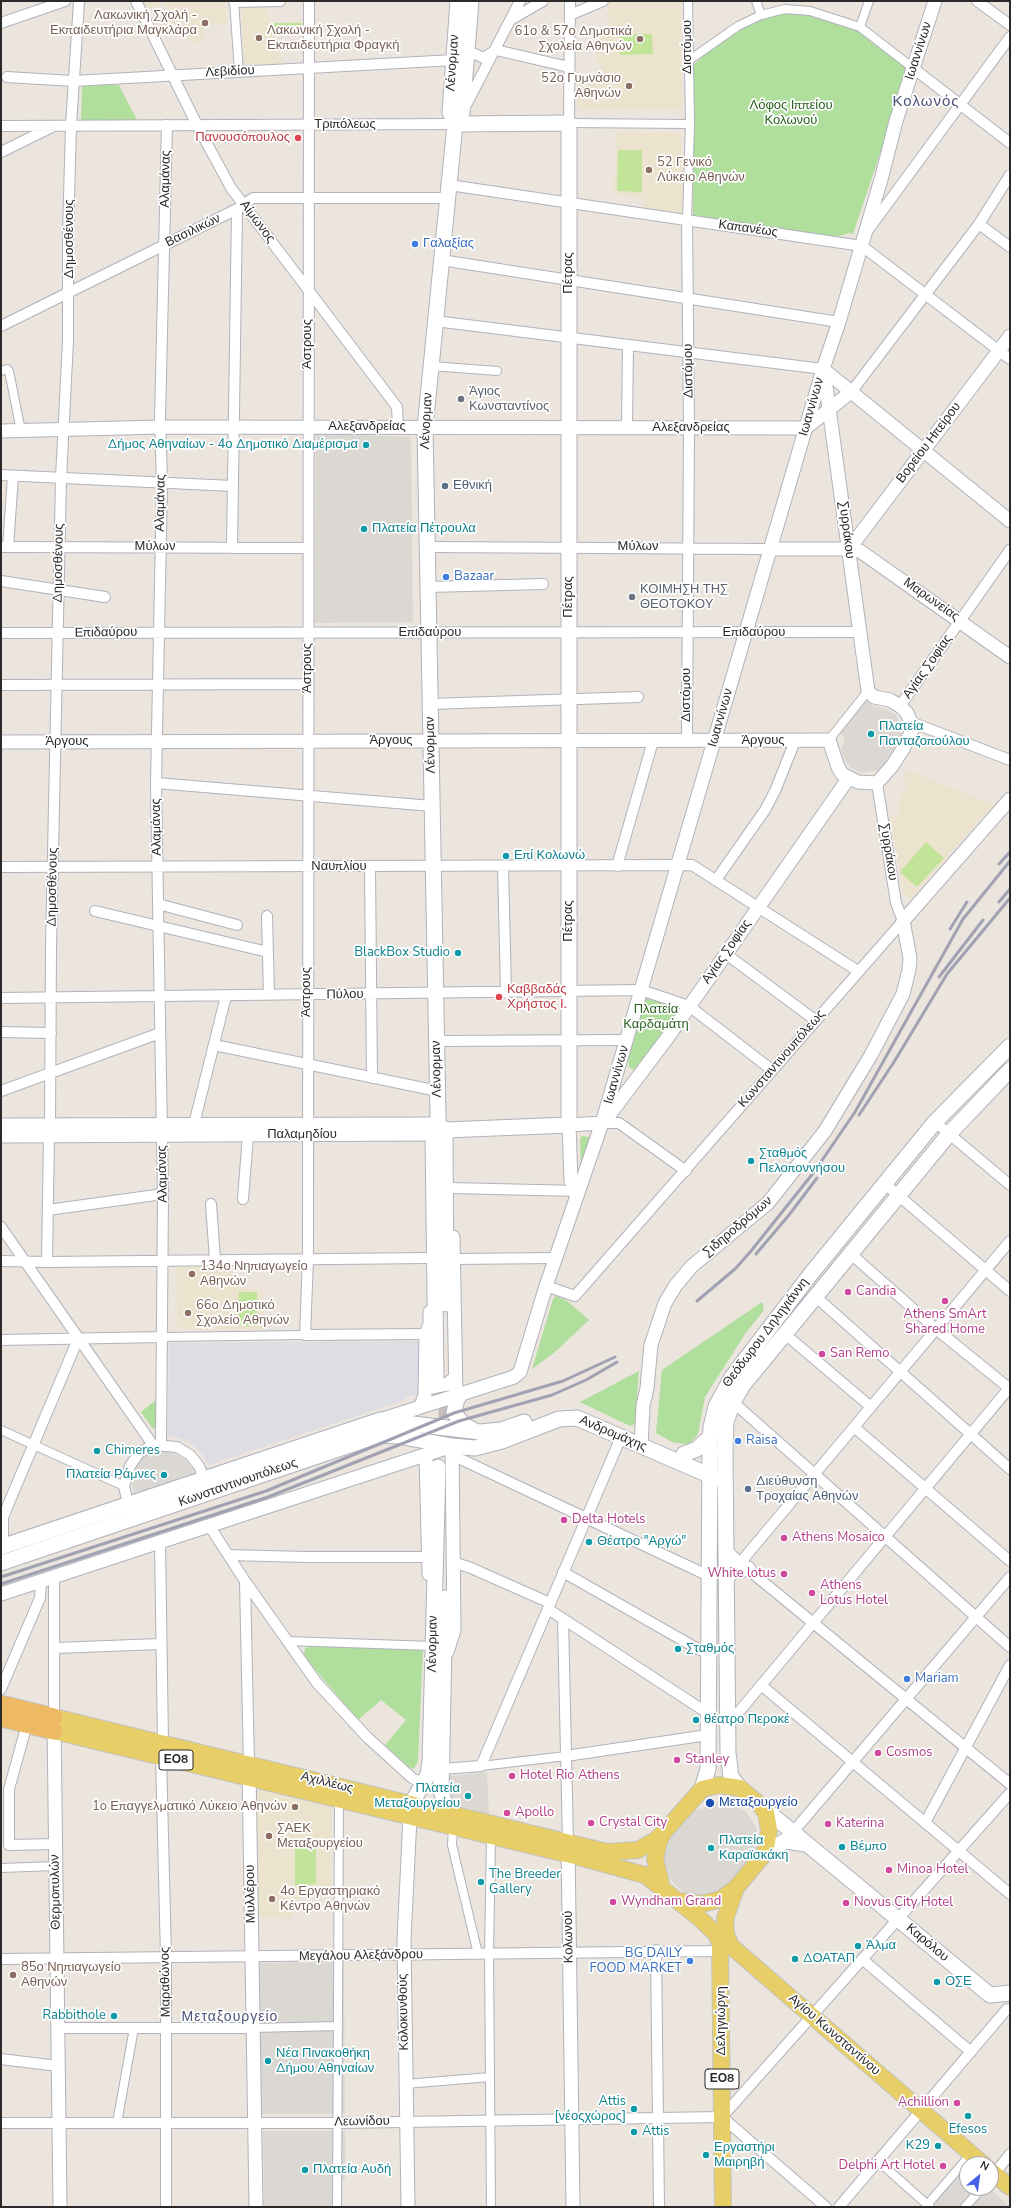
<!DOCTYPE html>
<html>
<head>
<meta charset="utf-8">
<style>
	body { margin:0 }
	#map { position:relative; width:1011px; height:2208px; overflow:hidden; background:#ebe5dd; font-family:"Nunito Sans",sans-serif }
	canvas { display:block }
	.frame { position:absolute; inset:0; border:2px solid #2a2a2a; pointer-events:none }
	.north { position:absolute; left:959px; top:2156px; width:40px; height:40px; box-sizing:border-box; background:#fff; border:1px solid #aaa; border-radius:50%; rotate:29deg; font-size:11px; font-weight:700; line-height:16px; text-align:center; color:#2a2a2a }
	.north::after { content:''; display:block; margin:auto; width:14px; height:18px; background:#485fed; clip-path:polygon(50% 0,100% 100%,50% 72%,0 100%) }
</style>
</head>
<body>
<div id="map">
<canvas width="1011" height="2208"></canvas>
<div class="frame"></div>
<div class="north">N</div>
</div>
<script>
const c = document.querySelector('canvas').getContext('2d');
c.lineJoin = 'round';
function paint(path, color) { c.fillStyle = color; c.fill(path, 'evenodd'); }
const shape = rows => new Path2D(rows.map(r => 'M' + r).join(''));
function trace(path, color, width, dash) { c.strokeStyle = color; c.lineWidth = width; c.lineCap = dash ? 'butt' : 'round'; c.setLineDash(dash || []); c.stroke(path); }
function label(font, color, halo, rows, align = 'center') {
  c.font = font + ' "Nunito Sans",sans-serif'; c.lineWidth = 3.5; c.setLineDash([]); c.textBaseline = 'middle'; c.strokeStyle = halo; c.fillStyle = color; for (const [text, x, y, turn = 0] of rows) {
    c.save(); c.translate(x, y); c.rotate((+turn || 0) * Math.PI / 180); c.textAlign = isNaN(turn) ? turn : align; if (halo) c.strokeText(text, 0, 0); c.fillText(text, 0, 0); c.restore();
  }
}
const industrial = shape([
	[420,1341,421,1395,405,1396,405,1400,208,1465,204,1456,193,1445,180,1438,168,1436,169,1343]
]);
const education = shape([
	[142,1,225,1,227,24,203,24,205,38,193,45,180,20,158,33,153,22,170,12,162,2,147,12],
	[610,1,681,1,682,110,578,110,577,78,605,77,597,57,598,29,610,29,607,2],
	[264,6,270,23,305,21,305,34,275,35,283,63,244,65,241,7],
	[616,133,681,133,683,214,643,210,644,199,613,194,616,159],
	[907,770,993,804,953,850,948,852,948,857,911,898,904,895,889,814,895,816,898,815,899,803,908,783,902,779],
	[177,1266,231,1266,232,1286,264,1291,263,1329,218,1329,216,1326,211,1326,209,1330,177,1328],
	[262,1787,332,1804,331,1897,301,1895,292,1919,257,1916,255,1794]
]);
const green = shape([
	[782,13,810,13,856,29,908,70,853,234,849,233,837,237,693,216,694,64,726,37,762,17],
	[82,85,119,85,137,120,81,120],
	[646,995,682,1008,639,1069,634,1070,629,1067,628,1061],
	[582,1136,590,1137,581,1168,580,1139],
	[556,1296,566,1300,589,1320,555,1352,532,1369,553,1299],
	[762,1302,764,1310,745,1334,705,1397,698,1434,689,1445,672,1442,656,1433,662,1370],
	[639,1371,635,1424,630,1426,580,1402],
	[157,1399,158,1427,153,1429,141,1412],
	[312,1645,423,1649,418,1761,414,1769,409,1767,385,1745,406,1720,381,1700,358,1720,308,1661,304,1654,305,1648]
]);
const pitch = shape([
	[274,23,302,23,302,34,274,34],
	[619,34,652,34,653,54,620,55],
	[618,150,642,150,642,192,617,191],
	[926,842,944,858,917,887,900,872],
	[239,1292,257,1292,257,1326,238,1325],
	[295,1845,316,1845,316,1884,295,1885]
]);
const plaza = shape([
	[316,433,411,437,413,622,315,623],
	[864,699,873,706,885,709,896,715,901,724,901,736,887,762,879,770,860,773,851,768,845,761,841,750,845,738,838,732],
	[160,1451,174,1453,186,1461,193,1470,195,1477,134,1498,132,1484,133,1474,138,1462,147,1454],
	[487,1772,489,1815,454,1804,448,1792,449,1776],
	[717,1802,726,1802,745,1811,755,1825,759,1837,758,1846,754,1855,723,1891,703,1897,694,1897,682,1891,670,1879,664,1864,664,1856,672,1836,695,1811],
	[344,1962,345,2114,260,2114,259,1963],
	[263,2131,345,2131,345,2180,342,2181,341,2207,264,2207],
	[964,2166,967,2169,967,2188,989,2188,1010,2207,929,2207]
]);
const secondaryTunnel = shape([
	[446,1440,446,1375]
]);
const pedestrian = shape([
	[234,1,239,72],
	[756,1,761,15],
	[860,27,869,1],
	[688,61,738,26,761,15,785,9,810,11,860,27,913,68],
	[569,123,690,124],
	[687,220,690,124,688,1],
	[431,366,497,371],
	[1,371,7,369,9,371,21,431],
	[829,740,868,691],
	[163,1337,305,1335],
	[1,1430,124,1486],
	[287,1641,433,1646],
	[481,1766,566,1756],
	[453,1827,452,1845,478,1954],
	[1,1868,55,1866],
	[253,2028,338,2026],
	[406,2084,490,2077],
	[117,2123,134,2028],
	[878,2161,930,2207],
	[927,2205,971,2154],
	[337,2207,339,1800],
	[491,2207,489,1954,491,1837],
	[965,2207,982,2188]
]);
const minor = shape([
	[136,1,197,125,231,188,397,407,398,427],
	[309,1,308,1259,305,1335,426,1334],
	[977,1,1010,25],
	[234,2,280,1],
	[570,15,603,1],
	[512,19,543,1],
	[1,23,65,1],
	[468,51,484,58,496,50,569,67],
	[913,68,1010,143],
	[7,77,73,81,454,60],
	[465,107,520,1],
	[569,123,570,1],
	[1,126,455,124],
	[1,152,52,127],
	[449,185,862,246,1010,359],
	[979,224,1010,247],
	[868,230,1010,37],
	[441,260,839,322],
	[435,321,823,369],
	[1,326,237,209,253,198,447,198],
	[852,391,979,224,1010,175],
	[627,428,628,345],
	[1,475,233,486],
	[1,547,308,548],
	[8,547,13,476],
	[427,547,770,549],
	[232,548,237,209],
	[1,581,105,597],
	[428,587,543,584],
	[1,633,859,632],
	[1,685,308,684],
	[430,704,638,697],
	[900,706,1010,550],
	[911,722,1010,760],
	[687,741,689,428,687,220],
	[156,783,432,806],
	[503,866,506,993],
	[617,866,653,741],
	[1,867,692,865,858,971],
	[370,867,372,1078],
	[716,880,765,810,775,791,795,741],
	[158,904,237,925],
	[95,911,268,952],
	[267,916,269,995],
	[726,954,815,1020],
	[1,998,641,990,689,1006,772,1070],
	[1,1032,51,1033],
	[437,1041,627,1040],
	[214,1045,438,1091],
	[1,1091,160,1033],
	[935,1122,1010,1185],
	[602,1123,619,1123,686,1171],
	[194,1124,226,996],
	[50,1125,51,947,61,478,68,341,68,234,71,126,79,1],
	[885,1184,1010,1291],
	[452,1188,578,1191],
	[243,1199,248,1135],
	[211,1204,215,1260],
	[48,1210,163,1194],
	[1,1227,153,1445],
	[851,1254,936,1329,1009,1388],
	[453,1259,557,1258],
	[1,1261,47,1262,429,1258],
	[47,1262,49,1136],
	[546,1286,575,1296,903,921,896,903,877,783],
	[816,1297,1010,1469],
	[785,1334,871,1407],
	[1,1340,163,1337],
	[733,1402,1010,1647],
	[854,1427,1010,1561],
	[161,1444,163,1194,156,783,162,483,160,417,167,125],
	[452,1455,709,1576],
	[128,1504,124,1486,130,1466,139,1453,153,1445,177,1447,190,1455,199,1466,204,1479],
	[210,1527,245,1581,317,1683,367,1737,412,1778,424,1784],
	[160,1542,163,1743],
	[3,1546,3,1517,78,1339],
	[726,1549,740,1563,1010,1784],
	[228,1555,306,1557,428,1557],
	[453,1562,471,1568,550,1603],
	[740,1563,1010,1241],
	[563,1572,698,1649,709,1653],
	[54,1576,54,1717],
	[245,1581,249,1765],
	[548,1609,709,1714],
	[563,1619,568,1842],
	[55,1648,160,1644],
	[761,1685,1010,1894],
	[1,1689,40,1598,41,1581],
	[728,1725,1010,1387],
	[26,1728,9,1789,9,1845,55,1844],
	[161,1756,166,1957,166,2207],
	[566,1756,708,1735],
	[442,1769,481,1766,621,1437],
	[925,1823,1010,1665],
	[793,1832,1010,1577],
	[656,1950,659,2207],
	[1,1959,721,1951],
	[862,1959,971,2052],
	[58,2028,253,2028],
	[1,2059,58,2066],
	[722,2117,1010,1793],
	[722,2117,826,2207],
	[1,2123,338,2123,722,2117],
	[994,2174,1010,2154],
	[839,2207,1007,2009]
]);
const tertiary = shape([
	[823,369,1010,521],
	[806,428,852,391],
	[1,431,161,427,806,428],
	[770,549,849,549,860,551,1010,657],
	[849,549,1010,336],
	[1,742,829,740,838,767,842,774,858,782,877,783,892,766,903,749,912,730,912,725,907,713,900,706,890,700,874,697,868,691,824,372],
	[607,1118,668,1037,848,779],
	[1,1125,438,1124],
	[1,1136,433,1134,443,1131],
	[578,1191,571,1181,569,1125,602,1123],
	[453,1237,456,1395],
	[425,1384,433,1387,448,1384,455,1378],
	[421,1406,425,1395,426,1334,430,1324,430,1312],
	[380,1420,514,1377,520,1372,546,1286,602,1123,823,369,839,322,882,176,896,121,935,1],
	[641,1446,643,1406,647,1388,651,1345,665,1303,676,1285,692,1266,768,1203,825,1131,871,1055,903,994,909,970,910,958,903,921,1010,799],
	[426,1455,429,1574],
	[1,1594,452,1446,454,1630,447,1652],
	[54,1721,60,2207],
	[249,1769,256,2207],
	[568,1845,573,2207],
	[408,2207,404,1940,410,1817]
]);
const secondary = shape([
	[455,124,450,112,458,1],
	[438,1124,445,1130,446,1304],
	[445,1130,569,1125,569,123,455,124],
	[436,1379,433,1134,438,1124,438,1115,425,428,455,124,462,113,471,1],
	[460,1394,456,1402,454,1413,464,1425,475,1431],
	[684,1454,697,1449,710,1437],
	[1,1547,380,1420,480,1432,501,1430,524,1422],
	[1,1563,380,1435,398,1436,452,1446,475,1448,502,1441,559,1419,577,1418,718,1479],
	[726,1579,732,1571,741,1568,748,1569],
	[445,1598,441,1790,444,1801,452,1814],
	[740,1788,731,1777,728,1753,725,1451,726,1422,733,1402,743,1385,949,1134,1010,1070],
	[702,1789,708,1769,710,1445,711,1427,716,1406,732,1377,810,1275,935,1122,1010,1046],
	[761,1806,990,1995,1010,1993],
	[410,1816,414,1799,428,1775,430,1761,438,1467],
	[765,1853,785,1841,806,1844]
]);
const primary = shape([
	[54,1717,607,1852,638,1850,656,1840,664,1832],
	[54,1731,579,1857,645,1875,698,1917,716,1934,720,1943,723,2207],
	[662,1888,655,1859,659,1842,664,1832,702,1789,719,1785,740,1788,761,1806,766,1813,769,1830,765,1853,736,1888,721,1899,702,1904,679,1901],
	[736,1888,725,1919,726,1934,731,1946,983,2164],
	[991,2171,1010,2187]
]);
const trunk = shape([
	[1,1704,54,1717],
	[1,1718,54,1731]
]);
const rail = shape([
	[999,864,1010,852],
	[999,902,1010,889],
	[950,929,967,902],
	[939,977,983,920],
	[859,1115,894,1062,947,974,1010,898],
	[756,1254,789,1215,817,1178],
	[697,1301,735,1269,751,1251,814,1172,855,1112,963,919,1010,861],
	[1,1577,266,1491,454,1413,563,1381,615,1357],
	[1,1584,268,1497,459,1421,552,1395,586,1380,617,1362]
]);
const markers = [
	[205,23,4,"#8d6e63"],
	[259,38,4,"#8d6e63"],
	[640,39,4,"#8d6e63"],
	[629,86,4,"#8d6e63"],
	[298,138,4,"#e0444e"],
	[649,170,4,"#8d6e63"],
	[415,244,4,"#3f7fe0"],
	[461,399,4,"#6b7280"],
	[366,445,4,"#0f9aa8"],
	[445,486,4,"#5c6f8a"],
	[364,529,4,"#0f9aa8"],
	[446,577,4,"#3f7fe0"],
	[632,597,4,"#6b7280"],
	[871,734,4,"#0f9aa8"],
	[506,856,4,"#0f9aa8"],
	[458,953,4,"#0f9aa8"],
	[499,997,4,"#e0444e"],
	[751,1161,4,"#0f9aa8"],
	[192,1274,4,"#8d6e63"],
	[848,1292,4,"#d1479c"],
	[945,1301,4,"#d1479c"],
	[188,1313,4,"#8d6e63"],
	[822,1354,4,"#d1479c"],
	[738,1441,4,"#3f7fe0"],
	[97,1451,4,"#0f9aa8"],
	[164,1475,4,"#0f9aa8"],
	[748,1489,4,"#5c6f8a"],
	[564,1520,4,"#d1479c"],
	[784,1538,4,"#d1479c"],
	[589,1542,4,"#0f9aa8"],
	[784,1574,4,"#d1479c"],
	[812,1593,4,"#d1479c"],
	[678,1649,4,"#0f9aa8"],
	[907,1679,4,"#3f7fe0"],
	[696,1720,4,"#0f9aa8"],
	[878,1753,4,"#d1479c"],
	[677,1760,4,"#d1479c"],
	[512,1776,4,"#d1479c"],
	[468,1796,4,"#0f9aa8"],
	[710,1803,5,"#1a4fb4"],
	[295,1807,4,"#8d6e63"],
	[507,1813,4,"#d1479c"],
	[591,1823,4,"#d1479c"],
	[828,1824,4,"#d1479c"],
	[269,1836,4,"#8d6e63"],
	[842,1847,4,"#0f9aa8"],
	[711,1848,4,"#0f9aa8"],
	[889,1870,4,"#d1479c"],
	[481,1882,4,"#0f9aa8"],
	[272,1899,4,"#8d6e63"],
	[613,1902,4,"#d1479c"],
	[846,1903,4,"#d1479c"],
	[858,1946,4,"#0f9aa8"],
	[795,1959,4,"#0f9aa8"],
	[690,1961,4,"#3f7fe0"],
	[13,1975,4,"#8d6e63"],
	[937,1982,4,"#0f9aa8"],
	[114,2016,4,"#0f9aa8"],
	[268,2061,4,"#0f9aa8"],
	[957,2103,4,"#d1479c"],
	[634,2109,4,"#0f9aa8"],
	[968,2116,4,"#0f9aa8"],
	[634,2132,4,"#0f9aa8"],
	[938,2146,4,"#0f9aa8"],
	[706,2155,4,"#0f9aa8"],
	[943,2166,4,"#d1479c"],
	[305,2170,4,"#0f9aa8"]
];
const shields = [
	[176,1760,34],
	[722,2079,34]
];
const shieldNames = [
	["ΕΟ8",176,1760],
	["ΕΟ8",722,2079]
];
const educationNames = [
	["Λακωνική Σχολή -",197,16,"right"],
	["Εκπαιδευτήρια Μαγκλάρα",197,31,"right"],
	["Λακωνική Σχολή -",267,31],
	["Εκπαιδευτήρια Φραγκή",267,46],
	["61ο & 57ο Δημοτικά",632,32,"right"],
	["Σχολεία Αθηνών",632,47,"right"],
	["52ο Γυμνάσιο",621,79,"right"],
	["Αθηνών",621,94,"right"],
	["52 Γενικό",657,163],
	["Λύκειο Αθηνών",657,178],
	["134ο Νηπιαγωγείο",200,1267],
	["Αθηνών",200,1282],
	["66ο Δημοτικό",196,1306],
	["Σχολείο Αθηνών",196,1321],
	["1o Επαγγελματικό Λύκειο Αθηνών",287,1807,"right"],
	["ΣΑΕΚ",277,1829],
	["Μεταξουργείου",277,1844],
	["4ο Εργαστηριακό",280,1892],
	["Κέντρο Αθηνών",280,1907],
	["85ο Νηπιαγωγείο",21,1968],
	["Αθηνών",21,1983]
];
const streetNames = [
	["Διστόμου",688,47,-90],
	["Ιωαννίνων",919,51,-72],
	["Λένορμαν",453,63,-86],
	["Λεβιδίου",230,72,-3],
	["Τριπόλεως",345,125],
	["Αλαμάνας",166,179,-89],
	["Αίμωνος",257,222,53],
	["Καπανέως",748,229,8],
	["Βασιλικών",193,231,-26],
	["Δημοσθένους",70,239,-90],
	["Πέτρας",569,273,-90],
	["Άστρους",308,344,-90],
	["Διστόμου",689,371,-91],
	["Ιωαννίνων",812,407,-74],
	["Λένορμαν",427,421,-87],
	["Αλεξανδρείας",367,427],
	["Αλεξανδρείας",691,428],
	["Βορείου Ηπείρου",929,443,-53],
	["Αλαμάνας",161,503,-89],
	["Συρράκου",846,530,83],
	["Μύλων",155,547],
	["Μύλων",638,547],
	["Δημοσθένους",59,563,-89],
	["Πέτρας",569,597,-90],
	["Μαρωνείας",931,600,35],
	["Επιδαύρου",106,633,-1],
	["Επιδαύρου",430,633],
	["Επιδαύρου",754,633],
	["Αγίας Σοφίας",928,667,-55],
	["Άστρους",308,668,-90],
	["Διστόμου",687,695,-90],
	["Ιωαννίνων",721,718,-74],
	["Άργους",391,741],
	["Άργους",763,741],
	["Άργους",67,742],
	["Λένορμαν",431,745,-91],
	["Αλαμάνας",157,827,-91],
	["Συρράκου",888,852,81],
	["Ναυπλίου",339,867],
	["Δημοσθένους",53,887,-89],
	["Πέτρας",569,921,-90],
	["Αγίας Σοφίας",727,952,-55],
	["Άστρους",307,992,-90],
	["Πύλου",345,995,-1],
	["Κωνσταντινουπόλεως",782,1059,-49],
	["Λένορμαν",437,1069,-91],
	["Ιωαννίνων",617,1075,-74],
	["Παλαμηδίου",302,1135],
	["Αλαμάνας",163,1174,-91],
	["Σιδηροδρόμων",738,1227,-40],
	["Θεόδωρου Δηληγιάννη",766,1333,-53],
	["Ανδρομάχης",613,1434,23],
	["Κωνσταντινουπόλεως",238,1483,-19],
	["Λένορμαν",433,1644,-89],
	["Αχιλλέως",327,1783,14],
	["Θερμοπυλών",56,1892,-91],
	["Μυλλέρου",251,1894,-91],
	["Κολωνού",569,1937,-91],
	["Καρόλου",927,1943,40],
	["Μεγάλου Αλεξάνδρου",361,1956,-1],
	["Μαραθώνος",166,1982,-91],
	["Κολοκυνθούς",404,2012,-91],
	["Δεληγιώργη",722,2021,-90],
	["Αγίου Κωνσταντίνου",834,2035,41],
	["Λεωνίδου",362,2122,-1]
];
const parkNames = [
	["Λόφος Ιππείου",791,106],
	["Κολωνού",791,121],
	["Πλατεία",656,1010],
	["Καρδαμάτη",656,1025]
];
const healthNames = [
	["Πανουσόπουλος",290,138],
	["Καββαδάς",507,990,"left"],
	["Χρήστος Ι.",507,1005,"left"]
];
const shopNames = [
	["Γαλαξίας",423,244],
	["Bazaar",454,577],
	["Raisa",746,1441],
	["Mariam",915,1679],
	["BG DAILY",682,1954,"right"],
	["FOOD MARKET",682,1969,"right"]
];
const worshipNames = [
	["Άγιος",469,392],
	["Κωνσταντίνος",469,407],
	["ΚΟΙΜΗΣΗ ΤΗΣ",640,590],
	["ΘΕΟΤΟΚΟΥ",640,605]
];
const cultureNames = [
	["Δήμος Αθηναίων - 4ο Δημοτικό Διαμέρισμα",358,445,"right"],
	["Πλατεία Πέτρουλα",372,529],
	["Πλατεία",879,727],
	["Πανταζοπούλου",879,742],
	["Επί Κολωνώ",514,856],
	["BlackBox Studio",450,953,"right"],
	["Σταθμός",759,1154],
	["Πελοποννήσου",759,1169],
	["Chimeres",105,1451],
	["Πλατεία Ράμνες",156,1475,"right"],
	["Θέατρο \"Αργώ\"",597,1542],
	["Σταθμός",686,1649],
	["θέατρο Περοκέ",704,1720],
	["Πλατεία",460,1789,"right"],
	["Μεταξουργείου",460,1804,"right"],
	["Πλατεία",719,1841],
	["Καραϊσκάκη",719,1856],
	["Βέμπο",850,1847],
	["The Breeder",489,1875],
	["Gallery",489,1890],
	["Άλμα",866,1946],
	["ΔΟΑΤΑΠ",803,1959],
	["ΟΣΕ",945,1982],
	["Rabbithole",106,2016,"right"],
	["Νέα Πινακοθήκη",276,2054],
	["Δήμου Αθηναίων",276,2069],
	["Attis",626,2102,"right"],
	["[νέοςχώρος]",626,2117,"right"],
	["Efesos",968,2130,"center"],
	["Attis",642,2132],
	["Κ29",930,2146,"right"],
	["Εργαστήρι",714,2148],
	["Μαιρηβή",714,2163],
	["Πλατεία Αυδή",313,2170]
];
const serviceNames = [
	["Εθνική",453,486],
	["Διεύθυνση",756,1482],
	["Τροχαίας Αθηνών",756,1497]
];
const hotelNames = [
	["Candia",856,1292],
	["Athens SmArt",945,1315,"center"],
	["Shared Home",945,1330,"center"],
	["San Remo",830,1354],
	["Delta Hotels",572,1520],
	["Athens Mosaico",792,1538],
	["White lotus",776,1574,"right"],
	["Athens",820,1586],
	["Lotus Hotel",820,1601],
	["Cosmos",886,1753],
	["Stanley",685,1760],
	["Hotel Rio Athens",520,1776],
	["Apollo",515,1813],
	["Crystal City",599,1823],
	["Katerina",836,1824],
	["Minoa Hotel",897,1870],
	["Wyndham Grand",621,1902],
	["Novus City Hotel",854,1903],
	["Achillion",949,2103,"right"],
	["Delphi Art Hotel",935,2166,"right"]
];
const transitNames = [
	["Μεταξουργείο",719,1803]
];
const neighbourhoodNames = [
	["Μεταξουργείο",230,2018]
];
const quarterNames = [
	["Κολωνός",926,102]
];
paint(industrial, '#dfdde4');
paint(education, '#ebe3cd');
paint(green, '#b0de9d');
paint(pitch, '#c1e499');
paint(plaza, '#dbd8d3');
trace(secondaryTunnel, '#c4c0b9', 15, [15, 8]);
trace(pedestrian, '#b0b2bc', 10);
trace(minor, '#b0b2bc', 12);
trace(tertiary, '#b0b2bc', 15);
trace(secondary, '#b0b2bc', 17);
trace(primary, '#c3c3c3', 18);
trace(trunk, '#c3c3c3', 19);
trace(pedestrian, '#fff', 8);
trace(minor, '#fff', 10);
trace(tertiary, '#fff', 13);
trace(secondary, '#fff', 15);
trace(primary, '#e7ce66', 16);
trace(trunk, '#edba63', 17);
trace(rail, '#a0a2b3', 3);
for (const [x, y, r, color] of markers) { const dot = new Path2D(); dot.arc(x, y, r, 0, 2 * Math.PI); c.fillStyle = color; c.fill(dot); trace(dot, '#fff', 1.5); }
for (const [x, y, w] of shields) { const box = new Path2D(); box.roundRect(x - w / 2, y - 10, w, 20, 3); c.fillStyle = '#fff'; c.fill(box); trace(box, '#2a2a2a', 1); }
label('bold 12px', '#2a2a2a', null, shieldNames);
label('13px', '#785e54', '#fff', educationNames, 'left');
label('13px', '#2a2a2a', '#fff', streetNames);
label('13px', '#2a621f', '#fff', parkNames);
label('13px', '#be3a42', '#fff', healthNames, 'right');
label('13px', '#366cbe', '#fff', shopNames, 'left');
label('13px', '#5b616d', '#fff', worshipNames, 'left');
label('13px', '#0d838f', '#fff', cultureNames, 'left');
label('13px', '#4e5e75', '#fff', serviceNames, 'left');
label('13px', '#b23c85', '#fff', hotelNames, 'left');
label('13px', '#164399', '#fff', transitNames, 'left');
c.letterSpacing = '1px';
label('14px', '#4d5377', '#fff', neighbourhoodNames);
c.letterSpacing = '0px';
c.letterSpacing = '1px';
label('15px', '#4d5377', '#fff', quarterNames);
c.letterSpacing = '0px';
</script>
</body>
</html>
